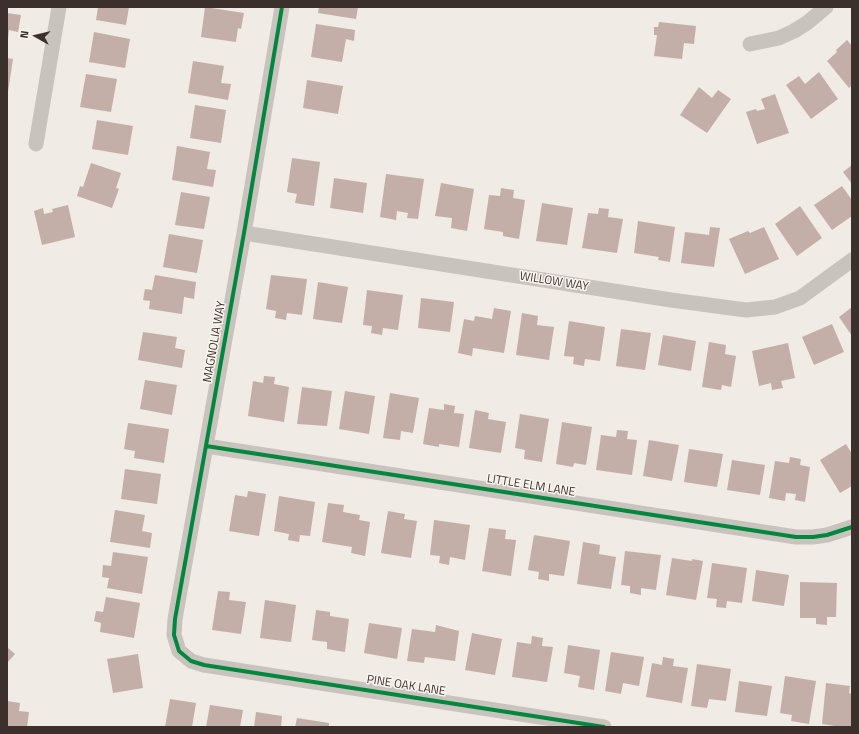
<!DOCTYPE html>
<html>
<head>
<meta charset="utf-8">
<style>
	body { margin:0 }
	#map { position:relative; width:859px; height:734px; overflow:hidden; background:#f0ebe5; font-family:"Titillium Web",sans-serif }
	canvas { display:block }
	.frame { position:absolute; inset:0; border:8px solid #3b302b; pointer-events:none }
	.north { position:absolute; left:16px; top:16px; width:40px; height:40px; -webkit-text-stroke:3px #fbf5ee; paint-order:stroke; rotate:278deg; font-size:11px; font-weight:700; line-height:16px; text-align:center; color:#3b302b }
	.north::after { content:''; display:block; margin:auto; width:14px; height:18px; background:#3b302b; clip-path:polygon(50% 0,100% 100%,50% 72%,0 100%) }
</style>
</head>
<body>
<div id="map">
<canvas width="859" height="734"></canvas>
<div class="frame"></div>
<div class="north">N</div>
</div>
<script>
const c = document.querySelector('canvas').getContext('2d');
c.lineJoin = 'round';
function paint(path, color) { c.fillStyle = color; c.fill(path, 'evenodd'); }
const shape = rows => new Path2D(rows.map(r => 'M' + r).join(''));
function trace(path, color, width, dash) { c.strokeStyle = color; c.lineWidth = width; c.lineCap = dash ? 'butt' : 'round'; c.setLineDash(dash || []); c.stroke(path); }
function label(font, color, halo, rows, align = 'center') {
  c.font = font + ' "Titillium Web",sans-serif'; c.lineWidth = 3; c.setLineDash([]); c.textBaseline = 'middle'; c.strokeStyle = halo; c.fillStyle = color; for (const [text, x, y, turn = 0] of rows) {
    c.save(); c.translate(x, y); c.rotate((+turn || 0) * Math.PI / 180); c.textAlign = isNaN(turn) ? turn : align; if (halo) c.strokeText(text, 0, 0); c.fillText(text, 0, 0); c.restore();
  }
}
const building = shape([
	[98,7,129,7,126,25,96,20],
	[205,7,244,13,241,29,238,28,236,42,201,37],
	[319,7,358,7,356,19,318,13],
	[7,13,21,15,18,32,9,30,8,39],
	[659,22,696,26,694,44,684,43,682,59,654,56,657,35,654,35,654,27,658,27],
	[316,24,355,30,354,41,346,39,342,62,311,57],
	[94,32,130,39,125,68,89,62],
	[847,40,852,46,852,85,849,88,827,61,837,52,836,50],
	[7,58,13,59,8,92,7,91],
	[193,61,224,66,221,83,231,84,228,100,188,93],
	[819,72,838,99,811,119,786,85,799,76,805,84],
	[86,74,117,79,111,112,80,107],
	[307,80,343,86,338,114,303,108],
	[699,87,712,98,718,90,731,99,707,133,680,115],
	[775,94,789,133,757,144,746,112,756,109,757,111,765,109,761,99],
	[195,105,226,110,221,143,190,138],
	[97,120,133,126,128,155,92,149],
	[177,146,210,152,207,169,216,170,213,187,172,180],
	[292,158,320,162,314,206,295,203,297,194,287,192],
	[91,163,121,173,116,188,119,189,112,208,77,196,80,186,83,187],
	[852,165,852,184,843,172],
	[386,174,424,179,418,219,407,218,408,213,397,211,396,220,380,217],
	[334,178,367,183,363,213,330,208],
	[441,183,474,189,467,231,451,228,452,218,435,216],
	[842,186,852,200,852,216,832,230,814,205],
	[501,188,514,190,513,198,525,200,519,239,503,236,503,232,484,229,489,195,500,196],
	[181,192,210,197,204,229,175,225],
	[542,203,573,208,567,245,536,241],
	[68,205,75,237,42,245,34,211,43,208,44,214,53,212,52,209],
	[800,206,822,238,797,256,775,224],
	[599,208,609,209,608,217,623,219,617,253,582,248,588,213,598,214],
	[638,221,675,227,670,262,658,260,659,257,634,253],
	[710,227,720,228,714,267,681,263,685,232,709,235],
	[764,227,779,259,745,274,729,239,748,231,750,233],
	[169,234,203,240,197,273,163,267],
	[155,275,196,282,194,299,184,297,182,314,149,309,150,301,143,300,145,289,152,290],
	[271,275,307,279,302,315,287,313,286,320,275,318,276,311,266,309],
	[318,282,348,287,342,323,313,319],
	[367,290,403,295,398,330,383,328,382,335,371,333,372,326,363,325],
	[421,298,454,302,450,332,418,328],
	[852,307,852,336,839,317],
	[494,308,511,311,504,353,473,348,472,356,458,353,464,319,474,321,475,316,492,319],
	[522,313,538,316,537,325,554,327,549,360,516,355],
	[569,321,605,327,600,361,585,359,584,366,573,364,574,357,564,356],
	[832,324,844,352,814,365,802,337],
	[621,329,651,333,645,370,616,366],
	[143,332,177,337,175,348,185,350,182,368,138,360],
	[663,335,696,341,691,371,658,365],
	[709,342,726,345,725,354,736,356,731,387,722,385,721,390,702,387],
	[788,343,795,378,781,381,783,388,772,390,771,383,759,386,752,351],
	[264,376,275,377,274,384,289,387,284,422,248,416,253,381,263,383],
	[145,380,177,385,172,415,140,409],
	[302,387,332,391,327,426,297,424],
	[345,391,375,396,369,434,339,429],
	[390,393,419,398,413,433,401,431,400,440,383,438],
	[444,404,455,406,454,413,464,414,459,447,439,444,439,447,423,444,429,408,444,410],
	[475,410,489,413,488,419,506,422,501,453,469,448],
	[520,414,549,419,542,462,524,459,525,450,515,448],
	[562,422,592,427,586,465,574,463,573,467,556,464],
	[128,423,169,429,164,463,134,458,135,451,124,449],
	[617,430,628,431,627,439,637,440,632,475,596,470,601,435,616,437],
	[649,440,679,445,672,481,643,476],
	[846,444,852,454,852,486,840,493,820,460],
	[689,449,723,454,717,487,684,482],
	[790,457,801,459,800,465,810,467,805,502,795,500,796,494,786,493,785,501,769,498,775,461,789,463],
	[732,460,765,465,760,495,727,490],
	[125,469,161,474,157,504,121,499],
	[248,491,266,494,259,536,229,531,235,495,247,497],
	[279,496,315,502,310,536,300,535,299,542,288,540,289,534,274,531],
	[328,503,344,505,343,512,360,515,359,520,370,522,365,556,351,553,352,547,322,542],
	[115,510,145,515,142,531,152,533,150,548,110,542],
	[388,511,405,514,404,519,417,521,411,558,381,553],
	[434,520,470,525,465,560,450,557,449,565,439,563,440,556,430,555],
	[489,528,506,530,505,539,516,540,511,576,482,571],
	[534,535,570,541,564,576,549,574,549,581,538,579,539,572,528,570],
	[583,542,600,545,599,554,616,557,611,589,577,584],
	[625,551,661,555,656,590,641,588,641,595,630,593,630,586,621,585],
	[113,552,148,557,142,594,107,588,109,578,102,577,103,565,111,566],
	[672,558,692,561,692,559,703,561,696,600,666,595],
	[712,563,747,568,742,603,727,601,726,608,716,607,717,599,707,598],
	[756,570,789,575,784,606,752,601],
	[800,582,837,583,836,617,827,617,827,625,816,624,816,618,800,618],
	[218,591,230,592,229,600,246,602,241,634,212,630],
	[106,597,140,603,134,638,100,632,101,623,94,621,96,611,103,612],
	[265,600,296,605,291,642,260,638],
	[316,610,330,612,330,616,349,619,345,652,327,649,327,642,312,640],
	[369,623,402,628,397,659,364,653],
	[436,625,459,631,455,661,425,657,424,663,407,661,412,629,435,632],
	[472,633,502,639,495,675,465,670],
	[532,636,543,638,542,646,553,647,547,682,512,677,517,642,531,644],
	[568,645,600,650,594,690,578,687,580,676,564,673],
	[7,647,15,654,7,663],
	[611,652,644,657,639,686,623,683,621,694,605,691],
	[138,654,143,688,113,693,107,659],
	[663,657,674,659,673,666,688,668,682,703,646,697,652,663,662,665],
	[697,664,731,669,726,701,709,699,707,708,691,706],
	[785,676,816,681,809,724,791,721,792,715,780,713],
	[739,681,772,686,767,716,735,712],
	[826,683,850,686,849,693,852,694,852,727,841,727,822,724],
	[170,699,196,703,192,727,165,727],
	[7,701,20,703,19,711,29,712,27,727,7,727],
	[210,705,243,710,240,727,206,727],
	[256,712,282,716,281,727,254,727],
	[297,718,329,723,329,727,295,727]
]);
const street = shape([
	[282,7,244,233,175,619,174,635,179,651,191,661,204,665,604,727],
	[750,44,779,38,794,31,807,23,826,7],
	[36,144,59,7],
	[244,233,671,300,746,310,775,307,800,298,852,260],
	[206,446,796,537,813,537,827,535,852,527]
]);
const cycleway = shape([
	[282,7,244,233,175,619,174,635,179,651,191,661,204,665,604,727],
	[206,446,796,537,813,537,827,535,852,527]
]);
const streetNames = [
	["WILLOW WAY",554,282,9],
	["MAGNOLIA WAY",215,342,-80],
	["LITTLE ELM LANE",531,486,9],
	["PINE OAK LANE",406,686,9]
];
paint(building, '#c3afa7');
trace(street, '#c9c3be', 15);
trace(cycleway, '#00873e', 4);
label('12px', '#3b302b', '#fbf5ee', streetNames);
</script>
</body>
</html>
